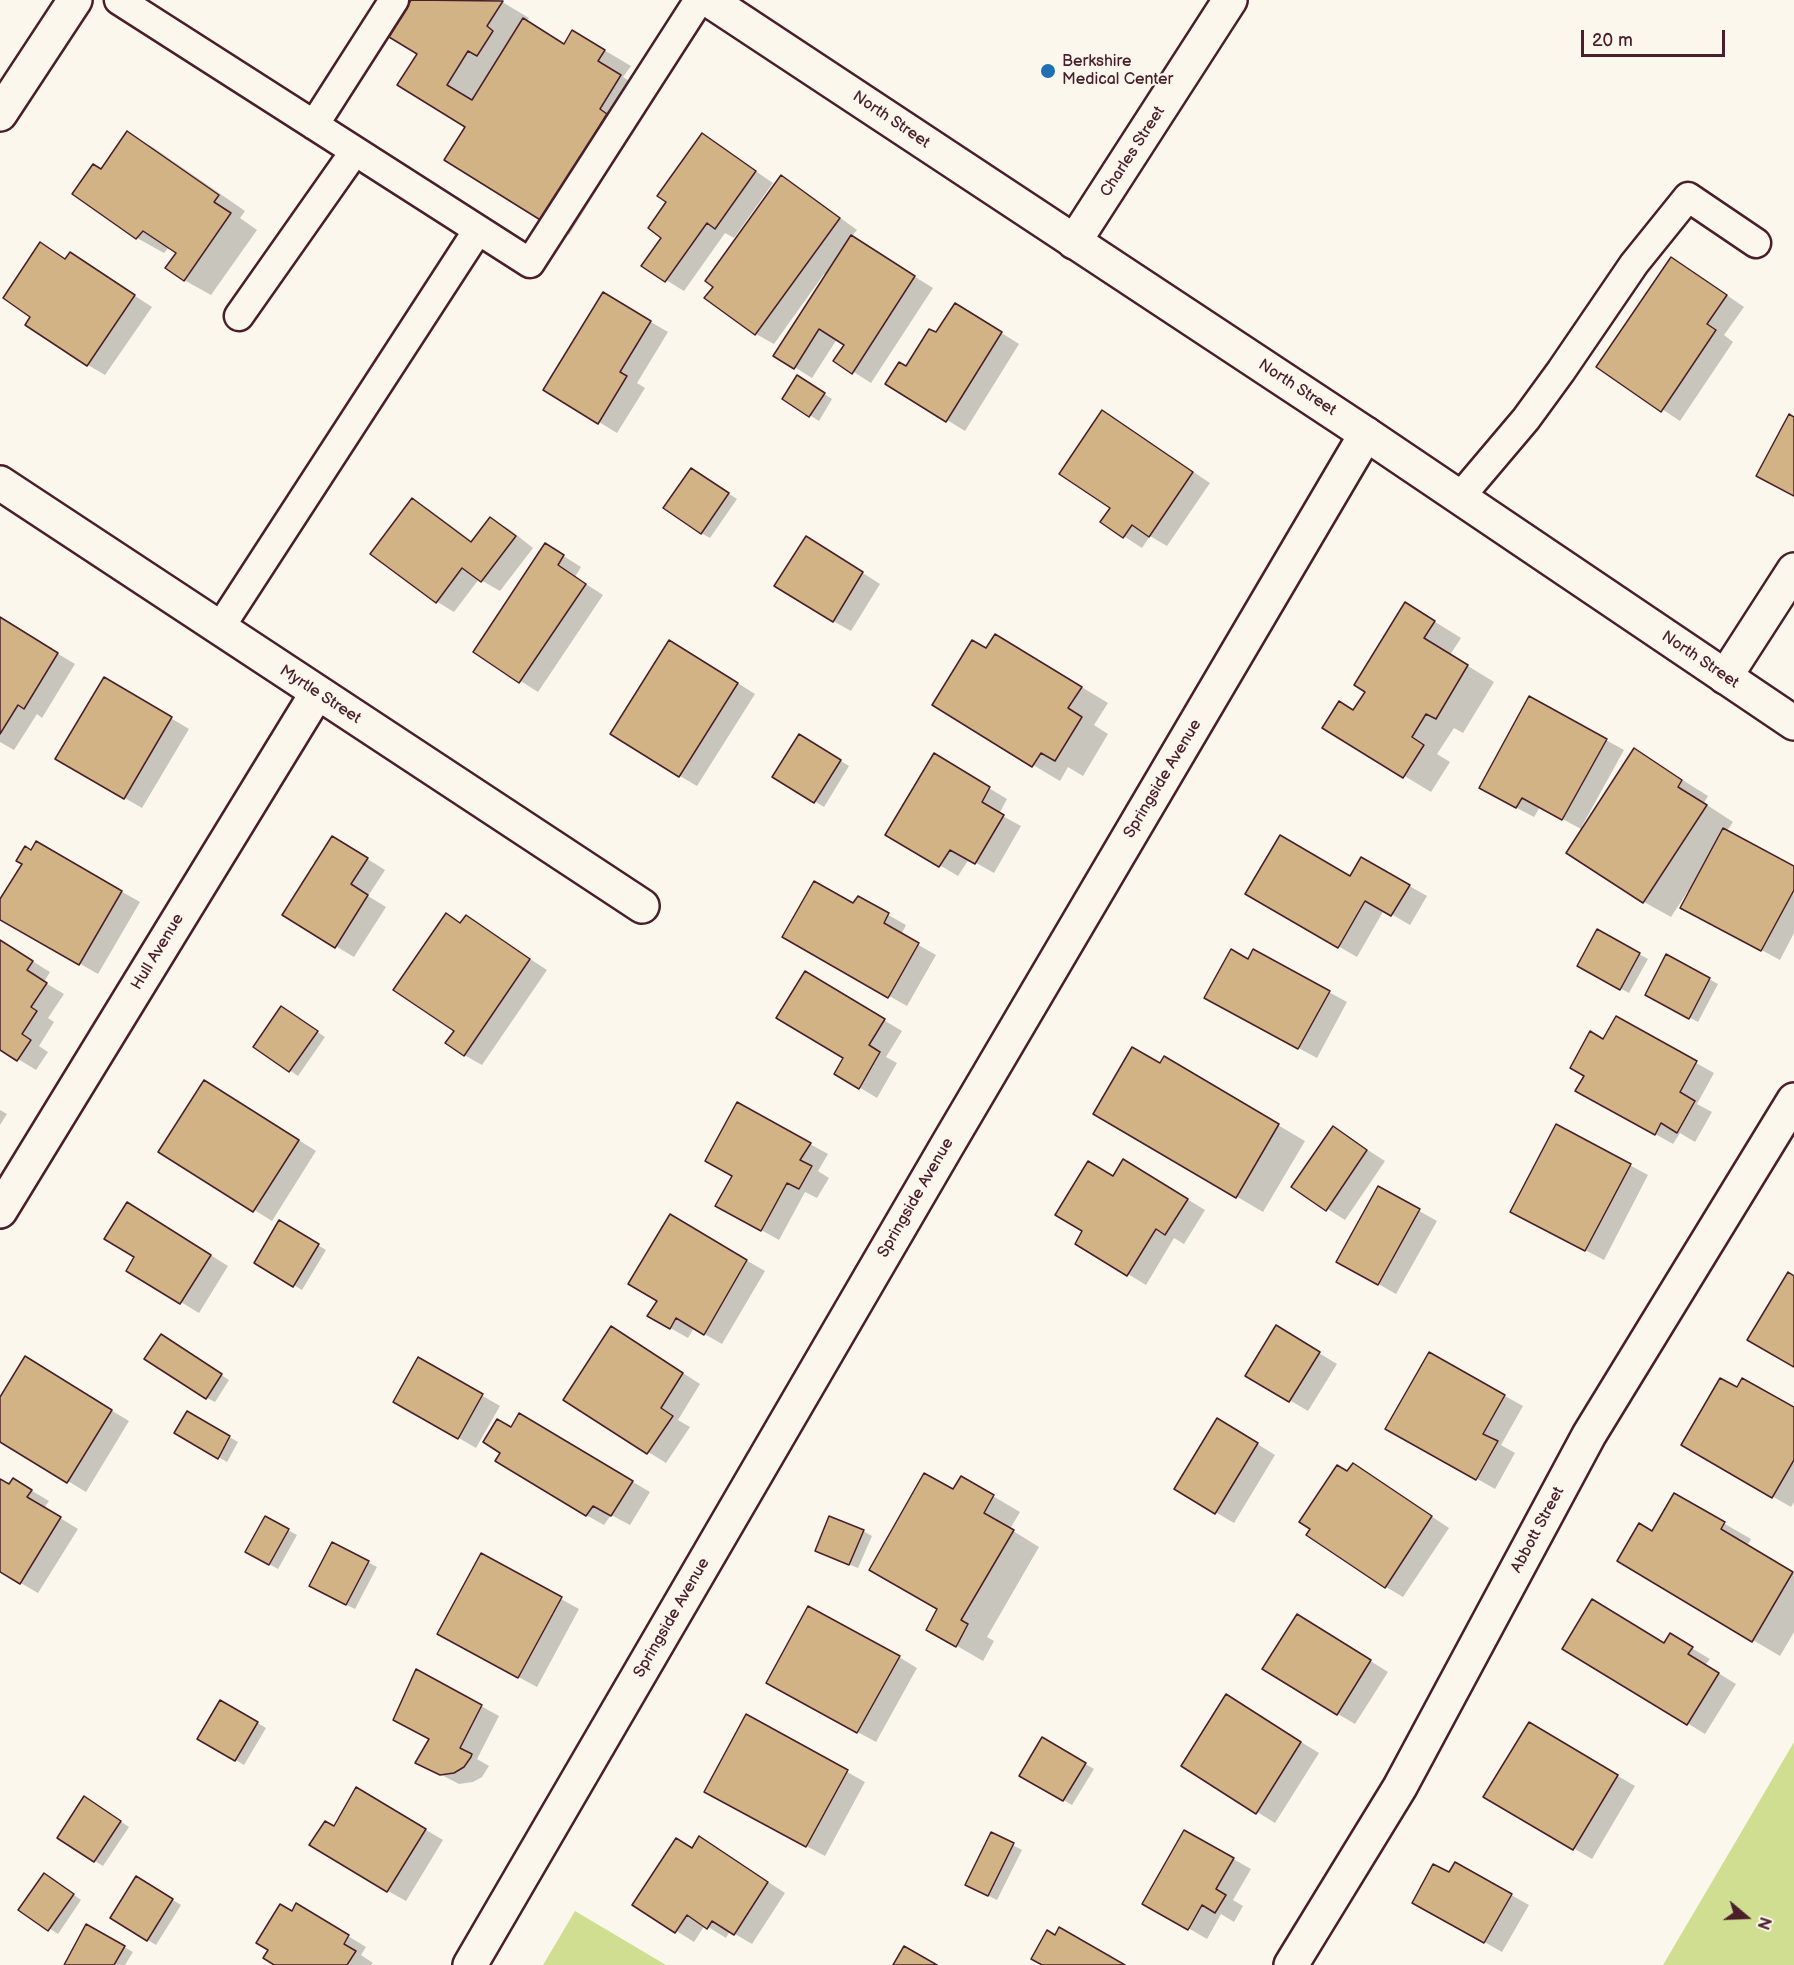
<!DOCTYPE html>
<html>
<head>
<meta charset="utf-8">
<style>
	body { margin:0 }
	#map { position:relative; width:1794px; height:1965px; overflow:hidden; background:#fbf7ec; font-family:"Balsamiq Sans",sans-serif }
	canvas { display:block }
	.north { position:absolute; left:1716px; top:1887px; width:60px; height:60px; -webkit-text-stroke:4px #fbf7ec; paint-order:stroke; rotate:109deg; font-size:16px; font-weight:700; line-height:24px; text-align:center; color:#4a1f2b }
	.north::after { content:''; display:block; margin:auto; width:21px; height:27px; background:#4a1f2b; clip-path:polygon(50% 0,100% 100%,50% 72%,0 100%) }
	.scale { position:absolute; left:1581px; top:30px; width:144px; height:27px; box-sizing:border-box; border:3px solid #4a1f2b; border-top:0; padding-left:8px; font-size:18px; line-height:21px; white-space:nowrap; color:#4a1f2b; -webkit-text-stroke:4px #fbf7ec; paint-order:stroke }
</style>
</head>
<body>
<div id="map">
<canvas width="1794" height="1965"></canvas>
<div class="north">N</div>
<div class="scale">20 m</div>
</div>
<script>
const c = document.querySelector('canvas').getContext('2d');
c.lineJoin = 'round';
function paint(path, color) { c.fillStyle = color; c.fill(path, 'evenodd'); }
const shape = rows => new Path2D(rows.map(r => 'M' + r).join(''));
function trace(path, color, width, dash) { c.strokeStyle = color; c.lineWidth = width; c.lineCap = dash ? 'butt' : 'round'; c.setLineDash(dash || []); c.stroke(path); }
function label(font, color, halo, rows, align = 'center') {
  c.font = font + ' "Balsamiq Sans",sans-serif'; c.lineWidth = 4.5; c.setLineDash([]); c.textBaseline = 'middle'; c.strokeStyle = halo; c.fillStyle = color; for (const [text, x, y, turn = 0] of rows) {
    c.save(); c.translate(x, y); c.rotate((+turn || 0) * Math.PI / 180); c.textAlign = isNaN(turn) ? turn : align; if (halo) c.strokeText(text, 0, 0); c.fillText(text, 0, 0); c.restore();
  }
}
const green = shape([
	[1794,1742,1794,1965,1663,1965,1739,1836],
	[575,1911,666,1965,543,1965]
]);
const shadow = shape([
	[413,0,499,0,529,18,526,22,565,45,599,47,631,66,623,77,646,92,625,126,633,131,569,235,542,219,467,127,419,53,391,36],
	[128,133,154,148,245,211,240,218,257,230,211,295,184,280,178,253,169,247,164,253,137,238,74,194,102,170],
	[702,135,773,183,734,238,725,233,684,291,643,266,663,237,668,202],
	[782,177,799,188,857,230,851,237,933,288,871,383,835,360,846,345,837,339,812,378,775,355,827,276,824,274,774,344,756,334],
	[71,254,152,307,105,375,88,365],
	[1689,269,1744,307,1724,335,1733,342,1680,421,1598,367],
	[603,294,668,332,637,383,645,388,617,433,545,389],
	[973,315,1019,344,965,431,887,383],
	[806,382,832,399,819,421,784,399],
	[1120,423,1210,483,1167,546,1150,536,1142,548,1102,522,1112,508],
	[700,475,737,499,710,538,701,533],
	[412,500,430,510,473,542,491,519,509,529,533,548,500,591,479,579,454,612,436,601],
	[546,545,581,567,575,577,603,595,538,692,475,652],
	[824,548,880,584,851,631,833,621],
	[0,619,75,664,42,718,37,714,14,750,0,742],
	[1432,620,1461,638,1450,655,1494,682,1463,733,1454,728,1437,754,1450,762,1431,792,1325,728,1354,711],
	[987,650,1022,651,1108,703,1094,725,1108,734,1083,776,1068,767,1060,781,1033,765],
	[688,652,755,694,697,786,680,776],
	[105,679,189,729,142,808,57,759],
	[800,736,849,766,824,807,775,777],
	[1606,740,1624,750,1582,826,1585,827,1635,750,1708,796,1704,803,1733,822,1727,831,1794,867,1794,933,1780,960,1700,917,1688,891,1671,917,1644,902,1568,852,1583,830,1540,807,1534,817,1498,798],
	[934,755,1007,799,999,814,1021,826,994,873,969,859,958,876,887,834],
	[36,843,140,902,98,974,0,918,0,901],
	[350,848,385,870,368,896,386,907,354,957,284,915],
	[1362,859,1427,896,1410,925,1384,910,1357,957,1247,894,1351,878],
	[858,898,906,925,901,935,936,955,907,1006,784,937,854,905],
	[447,915,462,924,466,917,547,970,482,1065,464,1055,456,1030],
	[1598,931,1648,959,1629,993,1579,966],
	[0,941,50,972,44,982,64,994,48,1018,54,1022,39,1046,48,1052,36,1070,0,1048],
	[1254,951,1347,1002,1317,1058,1223,1007],
	[1667,956,1718,984,1698,1022,1655,999],
	[805,973,902,1031,886,1057,897,1063,877,1098,836,1073,845,1057],
	[290,1013,325,1037,298,1076,255,1046],
	[1616,1018,1714,1073,1697,1104,1712,1112,1695,1142,1680,1133,1673,1144,1577,1090],
	[1161,1065,1191,1074,1305,1141,1263,1212,1095,1113],
	[222,1092,316,1151,272,1221,160,1151],
	[0,1110,7,1114,0,1125],
	[1557,1126,1648,1175,1604,1260,1530,1221],
	[1333,1128,1385,1161,1345,1220,1293,1187],
	[810,1144,828,1154,818,1171,829,1178,817,1198,805,1192,779,1240,717,1205],
	[1141,1171,1205,1210,1184,1244,1174,1238,1146,1285,1077,1243,1114,1177],
	[1378,1188,1437,1221,1396,1294,1338,1261],
	[145,1214,228,1266,199,1313,128,1270,136,1257],
	[671,1217,765,1271,722,1344,694,1328,688,1338,649,1316,659,1300],
	[280,1222,326,1250,302,1290,256,1262],
	[629,1338,700,1384,678,1420,690,1427,666,1463,565,1400],
	[1294,1338,1337,1364,1308,1411,1247,1375],
	[170,1341,229,1380,215,1402,207,1398],
	[1429,1354,1523,1406,1501,1445,1515,1453,1495,1489,1388,1428],
	[419,1359,500,1406,476,1448,395,1401],
	[43,1369,129,1421,86,1492,0,1440,0,1400],
	[1738,1389,1794,1409,1794,1502,1791,1507,1683,1445],
	[187,1413,238,1442,227,1462,176,1432],
	[520,1415,650,1492,630,1525,611,1515,604,1525,586,1515,511,1429],
	[1235,1430,1275,1455,1234,1523,1176,1489],
	[1371,1476,1449,1528,1403,1597,1386,1587],
	[962,1478,1020,1512,1010,1529,1039,1547,987,1637,994,1641,983,1661,928,1629,939,1609,954,1491],
	[0,1480,10,1486,14,1480,49,1501,44,1508,78,1529,38,1593,0,1571],
	[1675,1495,1751,1539,1747,1546,1794,1574,1794,1632,1780,1656,1619,1561,1653,1533],
	[265,1518,297,1535,278,1569,247,1552],
	[863,1531,872,1536,858,1568,825,1555],
	[333,1544,377,1567,355,1609,319,1591],
	[482,1555,579,1609,537,1687,457,1644],
	[1315,1626,1388,1672,1355,1724,1338,1714],
	[1665,1645,1688,1646,1710,1659,1705,1665,1736,1684,1705,1734,1687,1723],
	[899,1657,917,1668,876,1742,786,1693],
	[221,1702,266,1728,244,1765,199,1738],
	[481,1706,499,1716,477,1759,489,1766,482,1777,473,1782,459,1784,417,1762],
	[1244,1707,1319,1753,1275,1823,1183,1766],
	[747,1716,865,1782,825,1856,724,1802],
	[1529,1724,1635,1786,1592,1859,1485,1797],
	[1042,1739,1094,1769,1072,1805,1021,1775],
	[357,1789,443,1840,406,1901,388,1891,334,1828],
	[93,1803,129,1827,103,1866,95,1861],
	[1185,1832,1251,1869,1233,1900,1243,1906,1234,1922,1221,1914,1207,1939,1145,1903],
	[1013,1845,1022,1850,997,1900,975,1889],
	[693,1849,718,1849,785,1893,752,1944,730,1931,726,1938,705,1925,694,1942,634,1904],
	[1456,1864,1529,1905,1502,1952,1414,1902,1450,1875],
	[53,1880,81,1900,58,1934,20,1909],
	[145,1883,181,1905,156,1945,112,1918],
	[297,1905,366,1947,361,1955,373,1963,371,1965,277,1965,292,1913],
	[87,1926,133,1952,125,1965,65,1965]
]);
const building = shape([
	[411,0,503,1,487,26,493,31,477,56,468,51,447,85,472,100,523,18,564,44,572,30,605,50,598,61,621,75,600,109,607,114,542,221,444,160,465,127,397,85,417,54,389,37,411,0],
	[127,131,219,195,214,202,231,213,184,281,165,268,176,253,143,231,136,239,72,194,93,164,101,169,127,131],
	[702,133,756,171,715,229,707,223,665,282,641,266,661,238,648,228,666,202,657,196,702,133],
	[781,175,840,218,755,335,704,298,713,287,705,281,781,175],
	[851,235,915,276,852,374,833,361,844,345,819,329,794,369,773,356,851,235],
	[40,242,65,259,70,252,135,295,87,366,25,325,30,317,3,298,40,242],
	[1671,257,1727,295,1707,324,1716,330,1661,412,1596,367,1671,257],
	[603,292,651,321,620,372,627,376,598,424,543,390,603,292],
	[955,303,1002,332,946,422,885,384,899,362,906,366,929,329,936,332,955,303],
	[797,375,825,393,809,417,782,399,797,375],
	[1102,410,1193,472,1149,537,1132,525,1123,538,1100,522,1110,508,1059,474,1102,410],
	[1789,414,1794,417,1794,496,1756,476,1789,414],
	[691,468,729,493,701,534,663,508,691,468],
	[412,498,471,542,490,517,516,536,481,582,462,568,436,603,370,554,412,498],
	[806,536,863,572,833,622,774,586,806,536],
	[545,543,564,555,558,565,586,584,519,683,473,652,545,543],
	[1405,602,1435,621,1424,638,1468,665,1436,719,1426,714,1412,737,1424,745,1403,778,1322,728,1339,701,1353,710,1365,692,1354,685,1405,602],
	[0,617,58,653,24,709,18,705,0,734,0,617],
	[995,634,1082,687,1068,708,1082,717,1055,761,1041,753,1032,767,932,705,972,640,986,648,995,634],
	[669,640,738,683,679,777,610,734,669,640],
	[104,677,172,717,124,799,55,759,104,677],
	[1529,696,1607,739,1562,820,1522,798,1516,808,1479,788,1529,696],
	[799,734,841,760,814,803,772,777,799,734],
	[1634,748,1682,780,1678,787,1707,805,1643,903,1566,853,1634,748],
	[934,753,990,787,982,802,1004,815,975,864,950,850,939,867,885,835,934,753],
	[1723,828,1794,866,1794,890,1761,951,1680,908,1723,828],
	[1280,835,1350,876,1361,857,1410,885,1391,916,1365,901,1338,948,1245,894,1280,835],
	[332,836,368,858,351,884,368,895,335,948,282,915,332,836],
	[36,841,122,891,79,965,0,920,0,899,22,864,16,861,25,846,31,850,36,841],
	[814,881,853,903,858,896,889,913,884,923,919,943,888,998,782,937,814,881],
	[446,913,460,923,466,915,530,959,464,1056,445,1043,454,1031,393,990,446,913],
	[1597,929,1640,953,1620,990,1577,966,1597,929],
	[0,940,33,961,27,970,47,983,31,1007,37,1011,22,1034,31,1040,17,1061,0,1050,0,940],
	[1231,949,1248,959,1253,949,1330,991,1298,1049,1204,998,1231,949],
	[1666,954,1710,978,1689,1019,1645,995,1666,954],
	[805,971,885,1019,869,1045,880,1052,859,1089,834,1074,843,1058,776,1018,805,971],
	[281,1006,318,1031,289,1072,253,1047,281,1006],
	[1616,1016,1697,1061,1680,1092,1695,1101,1677,1133,1661,1123,1655,1135,1575,1091,1584,1076,1570,1068,1590,1031,1603,1039,1616,1016],
	[1132,1047,1160,1063,1164,1056,1279,1124,1236,1198,1093,1114,1132,1047],
	[204,1080,299,1140,253,1212,158,1152,204,1080],
	[737,1102,811,1143,800,1160,812,1166,799,1189,787,1183,761,1231,715,1206,732,1176,705,1161,737,1102],
	[1556,1124,1631,1164,1585,1251,1510,1212,1556,1124],
	[1333,1126,1367,1150,1326,1211,1291,1187,1333,1126],
	[1123,1159,1188,1199,1165,1235,1156,1229,1127,1276,1075,1244,1082,1231,1055,1215,1088,1161,1113,1176,1123,1159],
	[1378,1186,1420,1209,1378,1285,1336,1262,1378,1186],
	[127,1202,211,1255,180,1304,126,1271,134,1257,104,1239,127,1202],
	[670,1214,747,1260,704,1335,676,1318,670,1329,647,1316,657,1301,628,1284,670,1214],
	[279,1220,319,1244,293,1287,254,1263,279,1220],
	[1788,1272,1794,1276,1794,1367,1747,1340,1788,1272],
	[1276,1325,1320,1352,1289,1402,1245,1376,1276,1325],
	[611,1326,683,1373,661,1408,673,1416,647,1454,563,1400,611,1326],
	[161,1334,222,1374,206,1399,144,1359,161,1334],
	[1429,1352,1505,1395,1483,1434,1498,1441,1476,1480,1385,1429,1429,1352],
	[25,1356,112,1410,67,1483,0,1442,0,1397,25,1356],
	[418,1357,483,1394,458,1439,393,1402,418,1357],
	[1720,1378,1737,1387,1742,1378,1794,1407,1794,1460,1772,1498,1681,1445,1720,1378],
	[187,1411,230,1436,218,1459,174,1433,187,1411],
	[519,1413,633,1481,611,1516,593,1506,586,1516,495,1461,500,1453,483,1442,497,1419,511,1427,519,1413],
	[1217,1418,1258,1443,1215,1514,1174,1489,1217,1418],
	[1353,1463,1432,1516,1385,1588,1306,1535,1310,1529,1299,1522,1337,1465,1347,1471,1353,1463],
	[924,1473,953,1489,961,1476,994,1495,984,1513,1014,1530,961,1620,968,1624,956,1647,926,1630,937,1609,869,1570,924,1473],
	[13,1478,32,1490,27,1497,61,1517,20,1584,0,1572,0,1479,9,1484,13,1478],
	[1674,1493,1725,1522,1721,1529,1793,1572,1752,1642,1617,1561,1639,1523,1652,1531,1674,1493],
	[265,1516,289,1529,269,1565,245,1552,265,1516],
	[829,1516,864,1530,849,1565,815,1551,829,1516],
	[332,1542,369,1561,346,1605,309,1586,332,1542],
	[481,1553,562,1597,518,1678,437,1634,481,1553],
	[1592,1599,1664,1643,1670,1633,1693,1647,1688,1654,1719,1673,1687,1725,1562,1649,1592,1599],
	[808,1606,900,1656,857,1733,766,1683,808,1606],
	[1297,1614,1371,1660,1337,1715,1262,1669,1297,1614],
	[416,1669,482,1705,460,1748,472,1754,471,1757,464,1767,454,1773,440,1775,415,1763,429,1739,393,1720,416,1669],
	[1226,1694,1301,1742,1256,1814,1181,1766,1226,1694],
	[220,1700,258,1722,235,1761,197,1739,220,1700],
	[746,1714,848,1770,806,1847,704,1792,746,1714],
	[1529,1722,1618,1775,1573,1850,1483,1797,1529,1722],
	[1042,1737,1086,1763,1063,1801,1019,1776,1042,1737],
	[356,1787,426,1829,387,1892,309,1845,325,1821,334,1826,356,1787],
	[84,1796,121,1821,94,1862,57,1838,84,1796],
	[1184,1830,1234,1858,1216,1889,1226,1895,1215,1913,1202,1905,1188,1930,1142,1904,1184,1830],
	[991,1832,1014,1843,988,1896,965,1885,991,1832],
	[699,1836,768,1882,734,1935,712,1921,707,1929,687,1915,675,1933,632,1905,676,1838,692,1848,699,1836],
	[1455,1862,1512,1894,1484,1943,1412,1903,1433,1864,1449,1872,1455,1862],
	[44,1873,74,1894,48,1931,18,1910,44,1873],
	[136,1876,173,1899,147,1941,110,1918,136,1876],
	[296,1903,349,1935,344,1944,356,1951,347,1965,274,1965,263,1958,268,1950,256,1943,280,1904,292,1911,296,1903],
	[86,1924,125,1946,114,1965,64,1965,86,1924],
	[1059,1927,1125,1965,1042,1965,1031,1959,1047,1930,1055,1935,1059,1927],
	[904,1946,937,1965,893,1965,904,1946]
]);
const service = shape([
	[119,0,530,263,699,0],
	[314,125,394,0],
	[239,316,355,151],
	[1460,497,1526,419,1561,371,1634,264,1688,197,1756,243],
	[219,629,478,230]
]);
const minor = shape([
	[0,114,75,0],
	[0,483,642,906],
	[1725,677,1794,570],
	[0,1211,317,693],
	[1291,1965,1400,1787,1589,1435,1794,1100]
]);
const tertiary = shape([
	[1074,242,1230,0],
	[470,1965,948,1144,1366,434]
]);
const primary = shape([
	[709,0,1366,434,1794,723]
]);
const markers = [
	[1048,71,8,"#1f6fb2"]
];
const poiNames = [
	["Berkshire",1062,62],
	["Medical Center",1062,80]
];
const streetNames = [
	["North Street",891,120,34],
	["Charles Street",1133,152,-57],
	["North Street",1297,388,33],
	["North Street",1700,660,34],
	["Myrtle Street",320,695,33],
	["Springside Avenue",1163,779,-59],
	["Hull Avenue",158,952,-59],
	["Springside Avenue",916,1198,-60],
	["Abbott Street",1538,1530,-62],
	["Springside Avenue",672,1618,-60]
];
paint(green, '#cfde91');
paint(shadow, '#0003');
paint(building, '#d1b385');
trace(building, '#4a1f2b', 1.5);
trace(service, '#4a1f2b', 33);
trace(minor, '#4a1f2b', 38);
trace(tertiary, '#4a1f2b', 38);
trace(primary, '#4a1f2b', 38);
trace(service, '#fbf7ec', 28);
trace(minor, '#fbf7ec', 33);
trace(tertiary, '#fbf7ec', 33);
trace(primary, '#fbf7ec', 33);
for (const [x, y, r, color] of markers) { const dot = new Path2D(); dot.arc(x, y, r, 0, 2 * Math.PI); c.fillStyle = color; c.fill(dot); trace(dot, '#fbf7ec', 2); }
label('16px', '#4a1f2b', '#fbf7ec', poiNames, 'left');
label('16px', '#4a1f2b', '#fbf7ec', streetNames);
</script>
</body>
</html>
